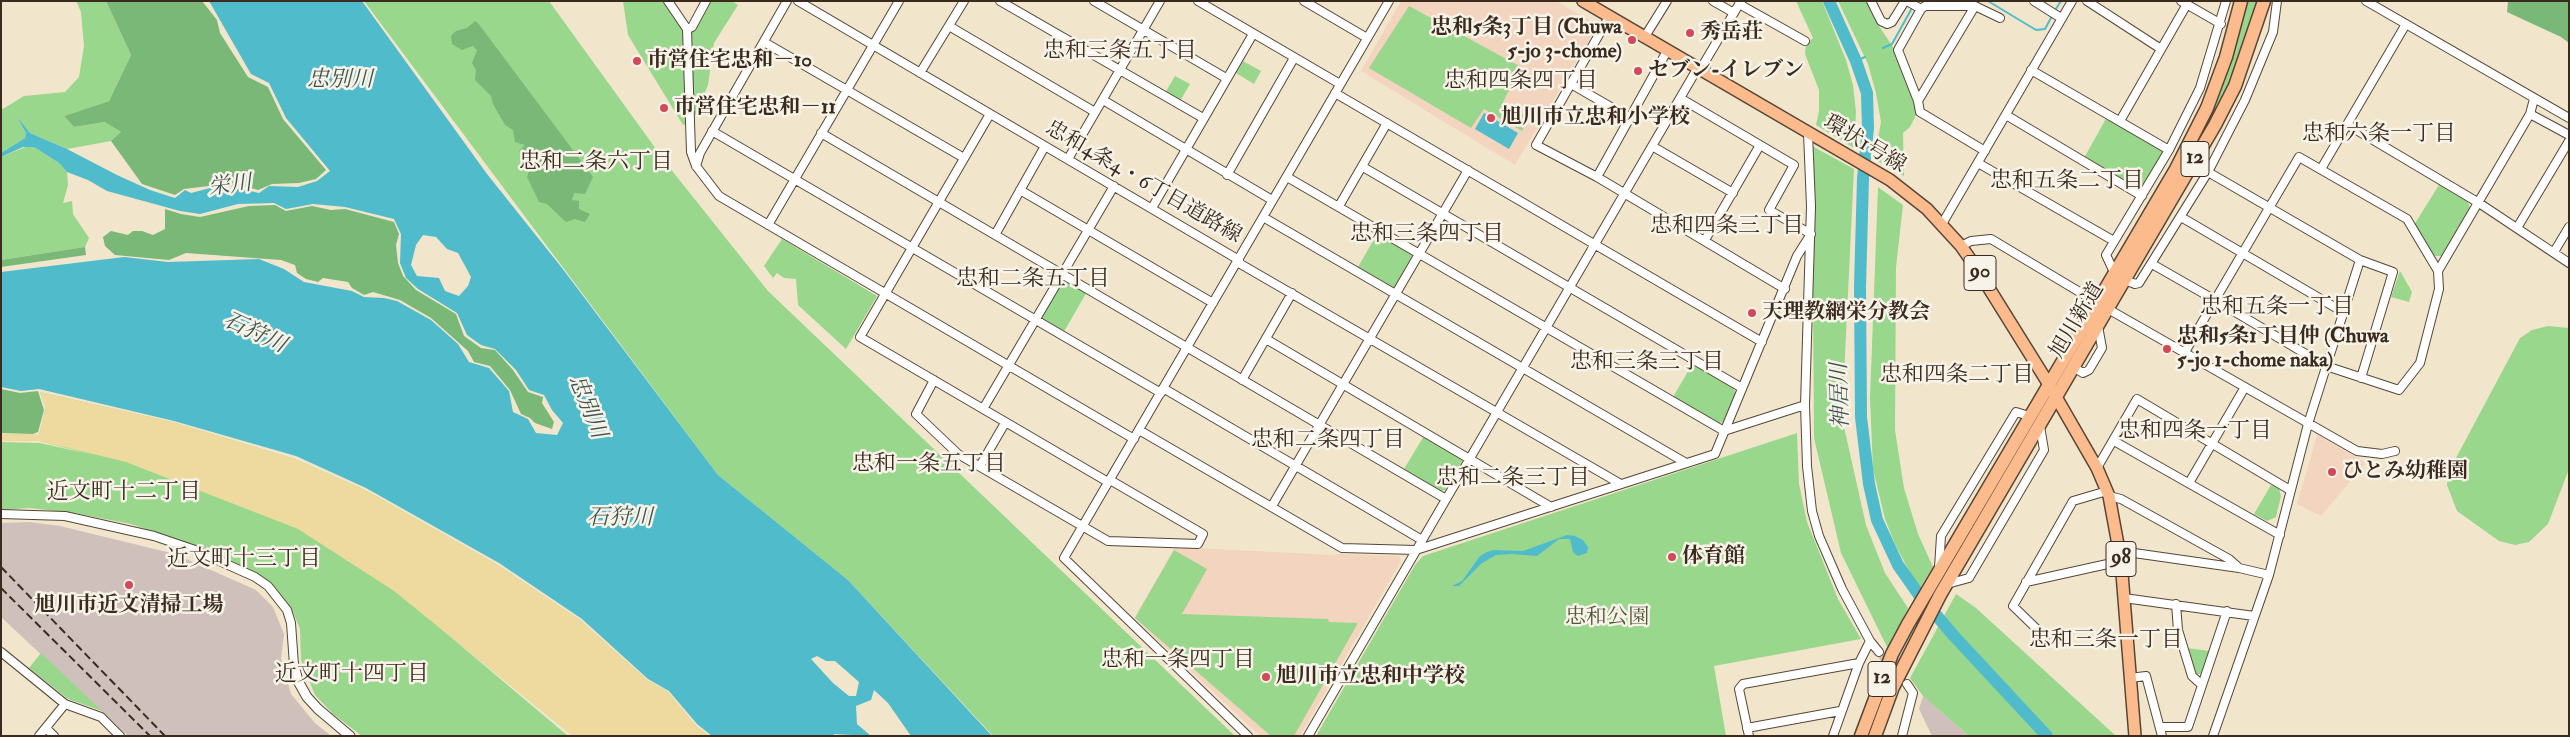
<!DOCTYPE html>
<html>
<head>
<meta charset="utf-8">
<style>
	body { margin:0 }
	#map { position:relative; width:2570px; height:737px; overflow:hidden; background:#f1e6cc; font-family:"IM FELL Double Pica",serif }
	canvas { display:block }
	.frame { position:absolute; inset:0; border:2px solid #3b2a1e; pointer-events:none }
</style>
</head>
<body>
<div id="map">
<canvas width="2570" height="737"></canvas>
<div class="frame"></div>
</div>
<script>
const c = document.querySelector('canvas').getContext('2d');
c.lineJoin = 'round';
function paint(path, color) { c.fillStyle = color; c.fill(path, 'evenodd'); }
const shape = rows => new Path2D(rows.map(r => 'M' + r).join(''));
function trace(path, color, width, dash) { c.strokeStyle = color; c.lineWidth = width; c.lineCap = dash ? 'butt' : 'round'; c.setLineDash(dash || []); c.stroke(path); }
function label(font, color, halo, rows, align = 'center') {
  c.font = font + ' "IM FELL Double Pica","Noto Serif JP",serif'; c.lineWidth = 5; c.setLineDash([]); c.textBaseline = 'middle'; c.strokeStyle = halo; c.fillStyle = color; for (const [text, x, y, turn = 0] of rows) {
    c.save(); c.translate(x, y); c.rotate((+turn || 0) * Math.PI / 180); c.textAlign = isNaN(turn) ? turn : align; if (halo) c.strokeText(text, 0, 0); c.fillText(text, 0, 0); c.restore();
  }
}
const built = shape([
	[1401,1,1556,1,1598,25,1515,165,1361,71],
	[2317,435,2365,462,2364,465,2321,516,2297,504],
	[1175,547,1335,555,1339,554,1399,556,1401,561,1300,736,1260,736,1134,618]
]);
const industrial = shape([
	[29,522,60,526,175,554,256,590,273,607,284,634,281,658,291,694,315,723,331,736,128,736,1,617,1,523],
	[1923,696,1969,736,1932,736,1919,709]
]);
const green = shape([
	[76,1,106,1,131,55,109,101,64,116,74,127,106,122,122,133,111,141,67,149,30,133,16,115,26,133,25,138,1,153,1,110,24,96,65,92,79,77,84,46,81,12],
	[364,1,549,1,669,167,768,291,1235,736,993,736,848,580,718,475],
	[623,1,668,1,687,29,706,1,732,1,738,5,714,43,708,85,694,118,689,124,683,125,628,35],
	[1796,1,1822,1,1846,60,1853,85,1856,112,1854,148,1816,125,1819,111,1819,90,1805,54,1806,44,1813,38],
	[1838,1,1867,1,1877,23,1895,50,1916,100,1917,113,1910,127,1903,133,1904,176,1874,159,1881,122,1876,93,1868,64],
	[2247,1,2258,1,2228,94,2183,171,2181,169],
	[1409,6,1521,67,1503,102,1529,118,1522,131,1484,109,1471,128,1369,68],
	[1243,61,1261,71,1254,84,1236,73],
	[1175,76,1190,84,1180,101,1165,93],
	[2107,117,2164,151,2142,190,2084,158],
	[28,146,34,147,59,163,67,172,68,185,63,203,72,201,73,214,89,238,85,247,1,260,1,157],
	[1812,146,1854,169,1842,418,1866,525,1885,573,1908,608,1888,649,1841,553,1814,438],
	[2439,185,2468,202,2470,209,2442,256,2432,256,2414,225],
	[1878,187,1903,205,1896,267,1895,430,1904,488,1918,534,1933,567,1919,590,1895,544,1885,519,1873,469,1870,398],
	[1377,234,1413,254,1394,288,1358,267],
	[782,239,877,296,846,349,798,305,796,279,784,278,777,273,773,278,764,266],
	[2400,271,2412,292,2409,302,2391,297],
	[1062,274,1088,290,1062,335,1035,319],
	[2548,326,2569,328,2569,469,2548,524,2529,542,2515,545,2499,541,2457,511,2447,485,2448,473,2520,338,2532,330],
	[1693,363,1733,387,1736,394,1724,422,1718,423,1673,397],
	[40,392,172,422,295,459,365,490,496,564,580,620,647,680,668,692,695,725,709,736,573,736,440,628,568,736,362,736,333,714,315,695,301,660,300,629,293,612,276,588,259,575,189,544,131,524,74,513,29,508,1,510,1,442,40,443,89,454,39,441,1,441,1,434,39,435,46,407],
	[1797,433,1799,484,1807,522,1838,599,1861,639,1714,666,1726,736,1316,736,1415,565,1423,556],
	[1424,436,1463,459,1445,490,1441,491,1404,469],
	[2271,485,2279,489,2281,496,2276,517,2267,521,2254,514],
	[1174,550,1207,569,1182,614,1328,619,1329,622,1358,623,1294,736,1271,736,1135,618],
	[1956,594,1976,608,2116,736,1969,736,1923,696,1910,678],
	[2187,648,2210,651,2203,674,2195,674],
	[41,653,102,711,68,699,29,668]
]);
const forest = shape([
	[106,1,202,1,217,20,220,33,248,77,268,87,283,119,326,170,316,179,299,183,272,184,258,190,247,187,209,186,184,189,175,195,142,184,111,141,121,132,105,122,74,127,64,116,109,101,131,55],
	[2508,1,2569,1,2569,43,2561,37,2507,12],
	[475,21,478,23,593,177,585,194,574,193,572,200,579,201,579,209,590,214,585,222,575,219,566,222,547,204,539,202,527,177,530,168,519,151,525,145,515,142,513,130,505,125,493,104,491,96,475,80,476,70,472,63,477,50,473,46,462,50,452,44,451,36,456,31,467,28],
	[275,205,286,211,312,206,331,210,345,209,394,222,399,234,396,245,398,263,403,276,416,290,456,314,464,336,481,348,495,350,513,370,528,392,543,397,542,403,554,422,552,429,535,423,530,418,521,414,510,390,490,366,474,362,468,351,431,318,400,300,373,292,364,295,352,288,348,282,323,278,318,282,306,279,297,273,295,265,281,260,186,253,169,260,115,255,105,246,103,237,111,231,128,235,133,231,142,231,153,235,165,229,165,209,181,214,200,217,249,206],
	[85,247,86,255,1,267,1,260],
	[1,389,20,393,38,391,44,410,38,432,33,434,1,433]
]);
const sand = shape([
	[40,392,172,422,295,459,365,490,496,564,580,620,647,680,668,692,695,725,709,736,573,736,394,591,298,529,126,462,39,441,1,441,1,434,39,435,46,407]
]);
const water = shape([
	[209,1,362,1,487,174,562,268,718,475,848,580,992,736,911,736,888,703,874,690,871,700,856,706,857,724,871,736,834,734,834,736,712,736,697,724,669,691,648,679,582,619,499,563,366,488,296,456,174,421,39,389,21,391,1,387,1,272,124,257,168,262,259,259,284,269,304,282,352,291,364,297,384,298,397,301,431,320,458,344,469,362,489,368,509,391,513,412,528,419,536,433,557,435,563,423,552,410,544,395,529,390,516,370,495,349,481,345,467,335,457,313,418,289,406,278,400,263,401,234,394,219,345,207,313,204,286,209,274,203,238,204,200,214,180,211,107,191,88,180,67,172,59,163,34,147,23,147,1,157,1,153,25,138,26,133,16,115,30,133,67,149,117,175,150,190,175,198,185,190,191,193,210,188,242,189,259,193,269,186,298,187,317,181,330,171,286,118,269,83,251,74],
	[423,235,436,237,447,249,458,253,464,264,471,277,468,286,459,296,445,291,439,278,417,276,411,265,416,245],
	[817,656,826,661,835,661,859,682,856,696,849,696,833,683,811,659],
	[1484,113,1518,133,1509,149,1475,129],
	[1567,535,1575,536,1583,540,1588,547,1587,553,1578,556,1573,552,1570,539,1559,539,1537,556,1512,554,1496,555,1482,563,1459,586,1452,586,1462,581,1480,556,1487,552,1494,550,1523,551]
]);
const stream = shape([
	[1988,1,2036,30,2045,29,2052,16],
	[2054,12,2061,1],
	[1883,48,1892,44,1912,8],
	[1856,61,1865,57]
]);
const river = shape([
	[1829,1,1856,61,1867,93,1868,128,1863,178,1860,287,1861,417,1869,484,1877,520,1898,565,1919,595,1954,636,2047,736]
]);
const minorTunnel = shape([
	[1879,652,1900,677]
]);
const minor = shape([
	[668,1,687,29,691,152,696,166,719,196,1134,439],
	[798,1,1239,260],
	[1000,1,1203,118],
	[1094,1,1226,78],
	[1198,1,1340,84],
	[1304,1,1367,38],
	[1713,1,1734,13],
	[1871,1,1881,21,1887,24,1892,22,1905,1],
	[1907,1,1921,9,1925,6,1975,6,2000,18],
	[2034,1,2061,18],
	[2087,1,2161,49],
	[2181,1,2221,24],
	[2366,1,2569,118],
	[1739,4,1805,41],
	[1921,9,1898,50,1918,101,1920,112,1985,151],
	[1609,17,1536,145,1597,177,1785,289],
	[949,26,1095,112],
	[687,29,692,27,706,1],
	[1644,38,1667,1],
	[764,42,964,158],
	[1700,70,1741,1],
	[2031,70,2169,150],
	[920,73,964,1],
	[1571,84,1630,118],
	[1335,93,1762,342],
	[1103,100,1272,200],
	[1918,101,1975,6],
	[990,114,860,337,1108,482],
	[2530,114,2569,135],
	[2006,115,2142,196],
	[2120,121,2187,4],
	[2348,125,2479,203,2569,263],
	[712,131,1161,393],
	[821,133,1446,499],
	[1808,133,1811,206,1805,405,1807,466,1812,511,1819,536,1842,589,1870,641,1879,652],
	[1652,146,1733,193],
	[1068,159,1160,1],
	[1978,163,2114,241],
	[696,166,700,153,787,1],
	[1363,167,1742,388],
	[2321,169,2406,24],
	[2208,172,2360,260,2308,424,2269,575,2213,736],
	[1227,175,1294,58],
	[1287,177,1724,431,1805,405],
	[1597,177,1667,51],
	[1020,190,1213,303],
	[1339,206,1387,123],
	[1152,208,1253,34],
	[1263,217,1686,463],
	[2181,217,2343,312],
	[1942,224,2072,1],
	[768,225,899,1],
	[2517,228,2569,141],
	[995,235,1045,146],
	[1705,240,1760,145],
	[1961,246,1971,241,1991,239,2108,309,2357,451,2382,454,2395,451],
	[2554,252,2569,227],
	[2360,260,2393,272,2361,378],
	[1237,262,1619,483],
	[2152,264,2215,300,2326,366,2399,390,2420,363,2439,289,2438,271,2407,219,2299,157,2215,300,2185,352],
	[2438,271,2530,114,2534,99],
	[2114,272,2106,255,2169,150,2200,88,2226,1],
	[2125,280,2135,284,2139,283,2208,172,2245,100,2273,32,2277,1],
	[1266,339,1551,507],
	[2073,367,2083,373,2089,370,2102,348,2098,326],
	[934,380,916,414,958,454,1108,541,1198,544,1203,534,1110,480],
	[1242,380,1292,293],
	[1163,388,1422,540],
	[983,409,1114,186],
	[1139,430,1342,548,1416,550,1715,454,1797,256,1811,234,1769,210,1794,165,1680,98],
	[2114,441,2280,535],
	[980,466,1005,423],
	[2097,468,2137,399,2290,490],
	[2189,483,2245,387],
	[2109,496,2121,499,2229,559,2238,567],
	[1272,506,1468,170],
	[1,514,65,516,154,536,195,550,255,577,268,586,287,610,291,623,294,665],
	[2120,551,2239,568,2269,575],
	[1939,568,1941,536,2016,412,2029,416],
	[2026,582,2121,561],
	[1947,584,1969,578,2044,450,2040,426],
	[2124,598,2254,616],
	[2176,604,2178,630,2192,676,2202,685],
	[2045,637,2013,606,2073,501,2107,491],
	[1,652,65,704,101,717,120,736],
	[2130,678,2146,676,2162,736],
	[2160,727,2188,727,2227,611],
	[46,728,54,736],
	[1747,728,1840,711],
	[39,736,65,704],
	[1248,736,1064,558,1389,1],
	[1308,736,1697,69],
	[1749,736,1739,689,1743,684,1859,663],
	[1833,736,1859,663,1870,641],
	[1902,736,1913,693,1907,684]
]);
const tertiary = shape([
	[294,665,298,681,307,697,318,709,350,736]
]);
const primary = shape([
	[1583,1,1890,180,1927,209,1961,246,1977,269,2048,383,2097,468,2109,496,2121,561,2135,736]
]);
const trunk = shape([
	[1861,736,1892,654,1908,624,2176,169,2207,108,2226,57,2241,1],
	[1875,736,1893,687,1940,595,2215,125,2235,86,2264,1]
]);
const rail = shape([
	[1,567,165,736],
	[1,588,150,736]
]);
const markers = [
	[1690,33,5,"#d1495b"],
	[1632,40,5,"#d1495b"],
	[637,61,5,"#d1495b"],
	[1638,71,5,"#d1495b"],
	[664,108,5,"#d1495b"],
	[1491,118,5,"#d1495b"],
	[1752,313,5,"#d1495b"],
	[2167,349,5,"#d1495b"],
	[2332,472,5,"#d1495b"],
	[1672,557,5,"#d1495b"],
	[129,585,5,"#d1495b"],
	[1266,677,5,"#d1495b"]
];
const shields = [
	[2195,159,28],
	[1980,273,32],
	[2121,559,30],
	[1882,679,28]
];
const shieldNames = [
	["12",2195,159],
	["90",1980,273],
	["98",2121,559],
	["12",1882,679]
];
const poiNames = [
	["忠和5条3丁目 (Chuwa",1622,28,"right"],
	["5-jo 3-chome)",1622,52,"right"],
	["秀岳荘",1700,33],
	["市営住宅忠和－10",647,61],
	["セブン-イレブン",1648,71],
	["市営住宅忠和－11",674,108],
	["旭川市立忠和小学校",1501,118],
	["天理教網栄分教会",1762,313],
	["忠和5条1丁目仲 (Chuwa",2177,337],
	["5-jo 1-chome naka)",2177,361],
	["ひとみ幼稚園",2342,472],
	["体育館",1682,557],
	["旭川市近文清掃工場",129,606,"center"],
	["旭川市立忠和中学校",1276,677]
];
const streetNames = [
	["環状1号線",1864,145,31],
	["忠和4条4・6丁目道路線",1143,183,30],
	["旭川新道",2078,321,-59]
];
const parkNames = [
	["忠和公園",1607,618]
];
const neighbourhoodNames = [
	["忠和三条五丁目",1120,52],
	["忠和四条四丁目",1521,82],
	["忠和六条一丁目",2379,135],
	["忠和二条六丁目",596,163],
	["忠和五条二丁目",2067,182],
	["忠和四条三丁目",1727,227],
	["忠和三条四丁目",1427,235],
	["忠和二条五丁目",1033,280],
	["忠和五条一丁目",2277,308],
	["忠和三条三丁目",1647,363],
	["忠和四条二丁目",1957,376],
	["忠和四条一丁目",2195,432],
	["忠和二条四丁目",1328,441],
	["忠和一条五丁目",929,465],
	["忠和二条三丁目",1513,479],
	["近文町十二丁目",124,493],
	["近文町十三丁目",244,560],
	["忠和三条一丁目",2106,641],
	["忠和一条四丁目",1178,661],
	["近文町十四丁目",352,675]
];
const waterNames = [
	["忠別川",340,81],
	["栄川",230,187,-7],
	["石狩川",254,334,25],
	["神居川",1842,396,-92],
	["忠別川",586,407,68],
	["石狩川",620,519]
];
paint(built, '#f3d4bf');
paint(industrial, '#cfc0bb');
paint(green, '#99d78c');
paint(forest, '#7ab878');
paint(sand, '#eeda9e');
paint(water, '#50bbcb');
trace(stream, '#50bbcb', 2);
trace(river, '#50bbcb', 12);
trace(minorTunnel, '#cdc0a9', 8, [8, 4]);
trace(minor, '#564638', 10);
trace(tertiary, '#564638', 11);
trace(primary, '#564638', 14);
trace(trunk, '#564638', 15);
trace(minor, '#fff', 8);
trace(tertiary, '#fff', 9);
trace(primary, '#fbbb8c', 11);
trace(trunk, '#fbbb8c', 12);
trace(rail, '#3b2a1e', 2, [8, 4]);
for (const [x, y, r, color] of markers) { const dot = new Path2D(); dot.arc(x, y, r, 0, 2 * Math.PI); c.fillStyle = color; c.fill(dot); trace(dot, '#f7f3e8', 2); }
for (const [x, y, w] of shields) { const box = new Path2D(); box.roundRect(x - w / 2, y - 17.5, w, 35, 4); c.fillStyle = '#f7f3e8'; c.fill(box); trace(box, '#3b2a1e', 1); }
label('bold 20px', '#3b2a1e', null, shieldNames);
label('bold 21px', '#3b2a1e', '#f7f3e8', poiNames, 'left');
label('21px', '#3b2a1e', '#f7f3e8', streetNames);
label('21px', '#52553a', '#f7f3e8', parkNames);
label('22px', '#3b2a1e', '#f7f3e8', neighbourhoodNames);
label('italic 22px', '#415652', '#f7f3e8', waterNames);
</script>
</body>
</html>
